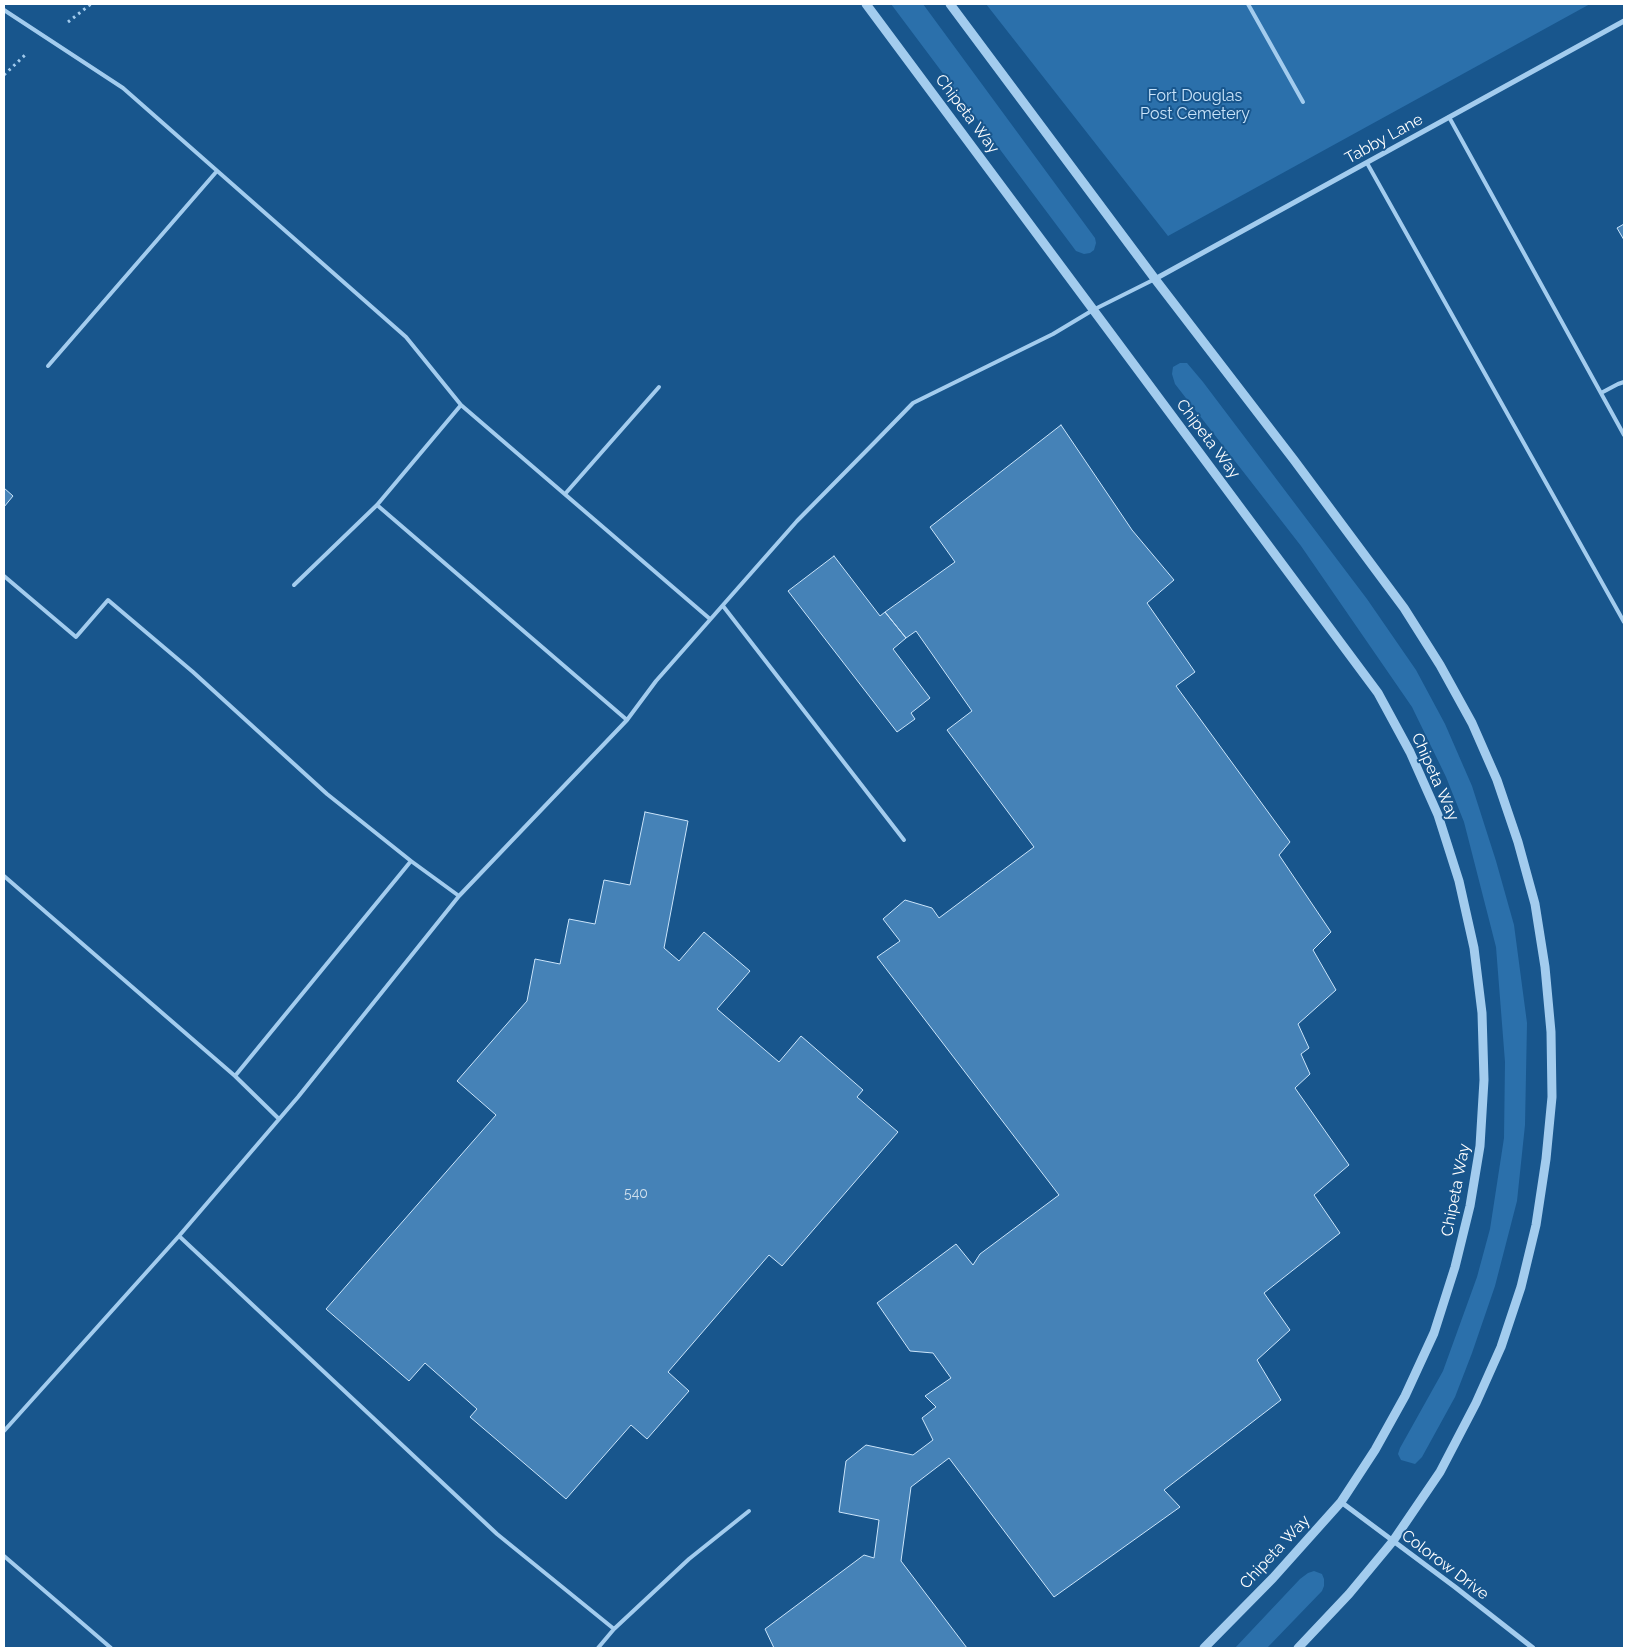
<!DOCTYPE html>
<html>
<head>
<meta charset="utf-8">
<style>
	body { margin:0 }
	#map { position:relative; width:1628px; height:1652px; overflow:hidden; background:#18568d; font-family:Raleway,sans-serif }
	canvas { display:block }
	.frame { position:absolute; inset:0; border:5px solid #fff; pointer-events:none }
</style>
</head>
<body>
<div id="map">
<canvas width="1628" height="1652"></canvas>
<div class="frame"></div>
</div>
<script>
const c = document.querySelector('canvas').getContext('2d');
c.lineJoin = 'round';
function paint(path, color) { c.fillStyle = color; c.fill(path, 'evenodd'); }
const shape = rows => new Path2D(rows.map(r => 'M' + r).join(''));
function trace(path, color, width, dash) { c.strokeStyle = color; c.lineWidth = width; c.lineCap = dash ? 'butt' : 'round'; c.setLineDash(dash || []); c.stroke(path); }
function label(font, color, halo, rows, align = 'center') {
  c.font = font + ' Raleway,sans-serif'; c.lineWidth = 4; c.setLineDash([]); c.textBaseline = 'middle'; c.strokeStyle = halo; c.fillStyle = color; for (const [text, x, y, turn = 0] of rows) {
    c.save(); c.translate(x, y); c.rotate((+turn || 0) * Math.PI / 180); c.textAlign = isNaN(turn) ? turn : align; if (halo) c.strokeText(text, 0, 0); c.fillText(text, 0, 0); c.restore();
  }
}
const green = shape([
	[891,4,923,4,1095,238,1096,243,1094,250,1090,253,1084,254,1076,251],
	[986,4,1590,4,1168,236],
	[1180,363,1187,363,1203,382,1367,599,1416,670,1445,724,1472,786,1496,861,1514,925,1527,1023,1525,1125,1517,1201,1495,1286,1472,1353,1455,1397,1422,1457,1415,1464,1401,1460,1398,1454,1400,1448,1443,1371,1477,1277,1490,1229,1504,1138,1505,1062,1496,947,1464,822,1446,777,1412,707,1301,546,1175,384,1172,374,1173,367],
	[1314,1571,1322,1574,1324,1579,1324,1586,1322,1591,1267,1648,1235,1648,1300,1579,1308,1573]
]);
const building = shape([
	[1624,224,1624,240,1617,228,1624,224],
	[1061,425,1132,530,1174,580,1147,603,1195,672,1176,686,1290,842,1279,855,1331,932,1313,950,1336,990,1298,1024,1309,1048,1301,1054,1310,1074,1295,1088,1349,1165,1314,1195,1340,1233,1264,1293,1290,1330,1257,1360,1281,1400,1164,1490,1180,1507,1054,1597,949,1458,911,1487,901,1561,967,1648,774,1648,765,1629,864,1555,874,1558,879,1520,839,1512,846,1461,866,1445,913,1455,933,1440,922,1418,936,1407,925,1396,951,1378,933,1353,910,1351,877,1303,956,1244,973,1265,980,1254,1059,1195,877,957,900,941,883,919,905,900,932,908,939,918,1034,847,947,730,972,711,916,631,906,638,885,612,955,562,930,527,1061,425],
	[4,488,13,496,4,507,4,488],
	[834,556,880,616,885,612,906,638,893,649,930,698,911,713,915,719,897,732,788,591,834,556],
	[645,812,688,821,664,948,679,961,704,932,750,971,717,1009,779,1062,801,1036,863,1090,857,1097,898,1132,782,1266,769,1255,668,1372,689,1391,647,1439,631,1425,566,1499,470,1417,477,1409,425,1363,409,1381,326,1309,496,1115,457,1081,527,1001,535,959,560,964,569,919,595,924,604,880,630,885,645,812]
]);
const path = shape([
	[68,22,91,4],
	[4,75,25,55]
]);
const service = shape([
	[1248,4,1303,102],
	[4,10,123,88,406,337,461,405,710,619],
	[1449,117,1624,435],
	[1367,163,1624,622],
	[48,366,217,171],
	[1601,393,1618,384,1624,382],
	[565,494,659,387],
	[377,505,627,720],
	[4,576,76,637,108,600,193,672,327,794,411,861],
	[294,585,377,505,461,405],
	[723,606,904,840],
	[4,876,235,1076,411,861,459,896],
	[235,1076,279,1119],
	[179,1236,497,1534,614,1629],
	[4,1431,179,1236,298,1097,459,896,627,720,656,681,797,521,875,442,913,403,1053,334,1093,310,1155,279],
	[4,1556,111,1648],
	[598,1648,614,1629,689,1559,749,1511]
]);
const minor = shape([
	[1155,279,1624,21],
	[1341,1502,1455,1587,1533,1648]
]);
const tertiary = shape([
	[866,4,1378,693,1410,752,1438,815,1459,881,1474,948,1482,1013,1484,1080,1480,1146,1470,1206,1455,1267,1434,1333,1405,1396,1375,1450,1341,1502,1273,1578,1204,1648],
	[950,4,1155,279,1294,460,1404,608,1440,665,1472,723,1497,780,1518,842,1535,904,1545,967,1551,1032,1552,1097,1546,1159,1536,1225,1521,1287,1501,1347,1476,1403,1440,1472,1393,1541,1349,1594,1298,1648]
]);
const numberNames = [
	["540",636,1194]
];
const parkNames = [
	["Fort Douglas",1195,96],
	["Post Cemetery",1195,114]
];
const streetNames = [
	["Chipeta Way",967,114,53],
	["Tabby Lane",1384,139,-29],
	["Chipeta Way",1208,439,53],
	["Chipeta Way",1435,777,66],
	["Chipeta Way",1456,1190,-79],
	["Chipeta Way",1275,1552,-47],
	["Colorow Drive",1445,1565,37]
];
paint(green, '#2b70ab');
paint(building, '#4582b7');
trace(building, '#cae4fa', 1);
trace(path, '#a3ccee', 3, [2.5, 4]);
trace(service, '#a3ccee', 4);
trace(minor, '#a3ccee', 5);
trace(tertiary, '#a3ccee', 9);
label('14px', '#d0e0ed', null, numberNames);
label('16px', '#cae4fa', '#18568d', parkNames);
label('16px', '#fff', '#18568d', streetNames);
</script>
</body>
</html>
